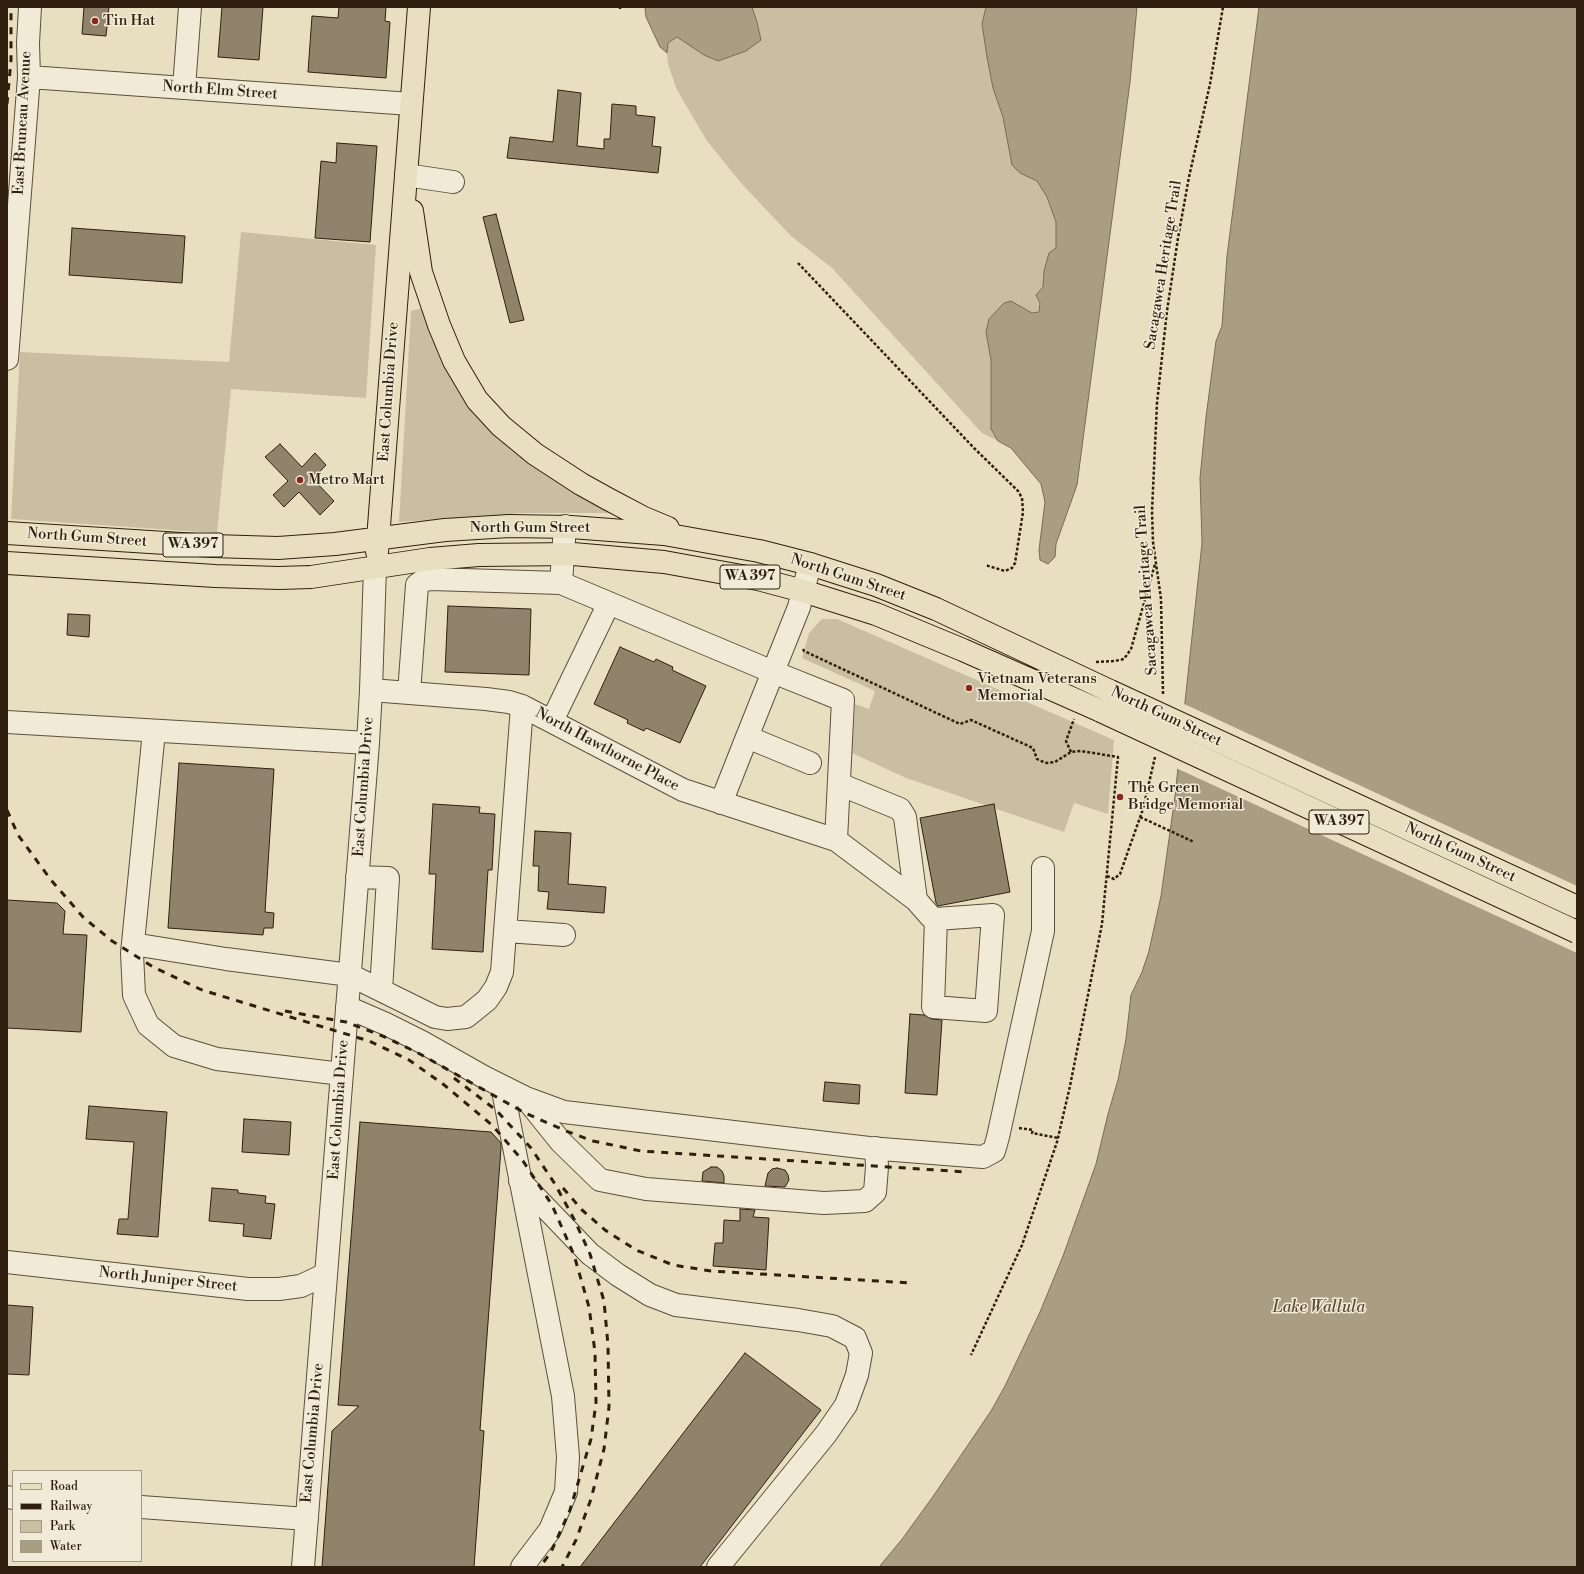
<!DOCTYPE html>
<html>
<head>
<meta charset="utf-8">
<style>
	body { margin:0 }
	#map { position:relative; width:1584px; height:1574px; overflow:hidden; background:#e8dfc0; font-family:"Libre Bodoni",serif }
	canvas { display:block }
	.frame { position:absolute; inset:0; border:8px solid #301f0e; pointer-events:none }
	.legend { position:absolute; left:12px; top:1470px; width:130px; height:92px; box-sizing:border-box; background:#f0ead6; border:1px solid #a39986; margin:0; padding:5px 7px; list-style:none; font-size:12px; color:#301f0e }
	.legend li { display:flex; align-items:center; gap:8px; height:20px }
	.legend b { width:20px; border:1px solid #a39986 }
</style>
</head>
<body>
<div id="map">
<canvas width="1584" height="1574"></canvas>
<div class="frame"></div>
<ul class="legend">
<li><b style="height:5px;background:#e8dfc0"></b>Road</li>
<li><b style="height:5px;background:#301f0e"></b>Railway</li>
<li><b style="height:11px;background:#c9bea2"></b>Park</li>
<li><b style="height:11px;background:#a99e83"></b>Water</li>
</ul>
</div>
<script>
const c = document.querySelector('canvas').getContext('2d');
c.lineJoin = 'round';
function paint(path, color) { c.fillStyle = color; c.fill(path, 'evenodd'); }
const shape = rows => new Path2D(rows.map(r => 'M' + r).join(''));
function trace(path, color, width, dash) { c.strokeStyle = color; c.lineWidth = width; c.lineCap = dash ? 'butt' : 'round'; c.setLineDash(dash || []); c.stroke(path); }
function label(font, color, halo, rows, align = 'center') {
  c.font = font + ' "Libre Bodoni",serif'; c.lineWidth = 3; c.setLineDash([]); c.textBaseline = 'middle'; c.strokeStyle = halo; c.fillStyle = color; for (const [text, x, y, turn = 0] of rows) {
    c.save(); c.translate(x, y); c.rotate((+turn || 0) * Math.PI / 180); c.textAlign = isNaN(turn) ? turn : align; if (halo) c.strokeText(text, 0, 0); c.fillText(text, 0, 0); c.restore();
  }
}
const green = shape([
	[752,7,986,7,982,24,987,57,993,87,1020,173,1037,181,1047,197,1056,222,1056,248,1044,271,1043,287,1036,295,1040,303,1039,312,1032,313,986,332,991,360,991,429,998,441,982,433,832,268,791,236,742,184,707,141,677,90,668,64,667,53,668,43,677,37,704,55,718,61,746,51,757,22],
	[241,232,376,245,366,398,231,389,217,533,11,519,20,352,229,362],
	[422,308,454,376,612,513,524,513,399,522,411,311],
	[822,619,837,619,1114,740,1108,814,1074,803,1064,832,906,778,852,753,855,704,869,709,875,691,802,658,809,633]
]);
const water = shape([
	[645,7,752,7,757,22,761,40,746,51,718,61,704,55,677,37,668,43,667,53,660,47,646,17,645,7],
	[986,7,1137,7,1130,82,1077,485,1056,544,1055,557,1048,564,1040,560,1039,550,1045,502,1041,484,1011,448,998,441,991,429,991,360,986,332,989,319,1004,303,1011,301,1032,313,1039,312,1040,303,1036,295,1043,287,1044,271,1049,253,1056,248,1056,222,1047,197,1037,181,1020,173,1012,165,1003,117,993,88,987,57,982,24,986,7],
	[1259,7,1577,7,1577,1567,879,1567,903,1538,934,1495,991,1411,1005,1386,1040,1312,1063,1256,1096,1164,1108,1114,1118,1080,1126,1039,1131,995,1142,972,1149,951,1161,896,1175,796,1202,543,1200,478,1206,417,1216,341,1222,326,1227,256,1259,7]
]);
const pier = shape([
	[1182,703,1577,886,1577,953,1176,768]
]);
const building = shape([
	[84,7,109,7,106,36,82,34,84,7],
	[222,7,263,7,259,60,218,57,222,7],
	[339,7,386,7,385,21,390,22,386,78,308,72,312,16,338,18,339,7],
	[558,90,581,93,577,146,604,149,604,139,610,139,612,104,636,106,636,115,655,117,652,146,661,147,658,173,507,158,510,137,553,142,558,90],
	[337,143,377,146,370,242,315,238,321,161,336,163,337,143],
	[496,214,524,320,510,323,483,217,496,214],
	[72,228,185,236,182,283,69,275,72,228],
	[280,444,302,467,315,453,326,465,313,479,334,501,320,515,299,492,284,507,273,495,288,481,265,457,280,444],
	[448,606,531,609,529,675,445,672,448,606],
	[68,614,90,615,89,637,67,635,68,614],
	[620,647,654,662,656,659,673,667,672,670,706,686,680,743,646,728,644,731,627,723,628,720,594,704,620,647],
	[179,763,274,769,265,912,274,913,273,928,264,928,263,935,168,928,179,763],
	[433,804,480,807,479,813,495,814,492,870,488,870,483,952,432,949,436,874,429,874,433,804],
	[994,804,1010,892,938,906,936,903,920,818,994,804],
	[535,831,571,833,568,884,606,887,604,913,547,909,549,892,538,891,539,866,533,866,535,831],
	[7,900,57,903,65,911,63,934,87,935,81,1032,7,1028,7,900],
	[910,1014,924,1015,932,1019,942,1020,937,1095,905,1093,910,1014],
	[825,1082,860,1085,859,1104,823,1101,825,1082],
	[89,1106,167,1112,158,1237,117,1234,119,1219,128,1219,134,1142,86,1139,89,1106],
	[244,1119,291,1122,289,1155,242,1152,244,1119],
	[360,1122,491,1132,501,1143,501,1148,480,1430,484,1431,474,1567,322,1567,332,1431,359,1406,338,1405,360,1122],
	[711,1167,717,1167,722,1171,724,1176,724,1183,702,1181,703,1172,711,1167],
	[777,1168,785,1170,788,1175,789,1180,785,1187,765,1186,768,1173,772,1169,777,1168],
	[212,1188,238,1190,238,1193,266,1196,265,1203,275,1204,271,1239,243,1236,244,1224,209,1221,212,1188],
	[740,1209,755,1210,753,1217,769,1218,766,1270,713,1266,715,1243,723,1243,724,1220,740,1221,740,1209],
	[7,1305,33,1307,29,1375,7,1374,7,1305],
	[745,1353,821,1410,700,1567,580,1567,745,1353]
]);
const path = shape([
	[620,9,620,7],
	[798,263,974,448,1018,491,1022,498,1023,512,1015,563,1012,568,1005,571,985,565],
	[803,649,804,651,960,724,971,720,1033,748,1037,759,1041,761,1047,763,1055,762,1071,752,1081,751,1118,757,1102,924,1070,1086,1057,1142,1022,1245,971,1355],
	[1096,662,1115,661,1124,659,1131,649,1155,564],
	[1163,694,1161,599,1153,542,1152,511,1157,403,1167,311,1178,238,1189,177,1210,84,1223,7],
	[1071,752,1066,741,1074,719],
	[1140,817,1194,842],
	[1107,876,1114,879,1120,874,1143,809,1155,757],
	[1019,1128,1033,1130,1032,1133,1058,1138]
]);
const minor = shape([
	[29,77,411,104],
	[184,88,190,7],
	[406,175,453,182],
	[7,359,29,77,28,43,30,7],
	[561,583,565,526],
	[371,690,486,699,509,702,522,706,683,790,836,840,916,900,905,817,900,809,839,784],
	[409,693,417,585,424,580,431,579,561,583,773,672,843,700,836,840],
	[552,721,609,603],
	[7,722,368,743],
	[154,731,132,953,134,995,148,1025,174,1046,217,1059,342,1074],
	[810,763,747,737,799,607,810,564],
	[721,803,747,737],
	[357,877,388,878,381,990],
	[916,900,931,917,936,919,993,915,986,1011,933,1007,936,919],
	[506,931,564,935],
	[133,944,226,959,350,975,435,1017,447,1019,466,1017,487,1000,496,987,502,972,522,706],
	[347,1007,386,1024,422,1042,484,1077,526,1098,564,1112,869,1148,983,1157,994,1151,998,1137,1043,931,1043,868],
	[502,1086,563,1396,568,1457,566,1492,550,1530,522,1567],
	[528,1101,561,1142,600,1180,646,1189,824,1203,865,1201,875,1192,877,1167,876,1148],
	[520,1181,590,1254,618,1275,650,1295,676,1305,798,1320,832,1326,855,1338,861,1353,857,1375,846,1405,826,1434,718,1567],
	[7,1262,248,1289,279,1289,301,1286,326,1274],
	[7,1497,13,1498],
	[141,1507,307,1519],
	[303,1567,368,743,371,690,375,567]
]);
const major = shape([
	[412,211,421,272,439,325,454,361,477,400,501,426,535,454,581,484,608,499,644,518,668,528],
	[7,533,213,546,278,548,335,544,445,530,509,526,571,527,664,534,759,551,810,564,876,585,936,609,1110,691],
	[377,552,419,7],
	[7,563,215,576,279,578,311,577,430,559,479,555,573,554,664,562,758,579,803,591,876,614,963,650,1101,711]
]);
const rail = shape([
	[7,104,11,60,11,7],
	[7,810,18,835,51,880,83,917,112,941,153,967,202,990,369,1041,409,1060,443,1084,493,1126,523,1161,552,1205,574,1255,589,1307,595,1352,596,1403,591,1439,570,1510,551,1552,540,1567],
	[285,1011,346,1022,385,1037,420,1054,525,1113,566,1131,593,1141,641,1151,967,1172],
	[454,1078,496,1110,531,1148,555,1184,574,1219,590,1254,604,1301,608,1345,609,1407,604,1449,591,1499,576,1540,562,1567],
	[563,1188,582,1210,605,1230,636,1250,673,1265,711,1271,911,1283]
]);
const majorBridge = shape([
	[1110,691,1577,907],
	[1101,711,1577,932]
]);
const markers = [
	[95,21,4,"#8f2418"],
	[300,480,4,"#8f2418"],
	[969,688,4,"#8f2418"],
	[1120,797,4,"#8f2418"]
];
const shields = [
	[193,545,60],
	[750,577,60],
	[1339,822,60]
];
const shieldNames = [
	["WA 397",193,545],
	["WA 397",750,577],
	["WA 397",1339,822]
];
const poiNames = [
	["Tin Hat",103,21],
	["Metro Mart",308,480],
	["Vietnam Veterans",977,679],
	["Memorial",977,696],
	["The Green",1128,788],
	["Bridge Memorial",1128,805]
];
const streetNames = [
	["North Elm Street",220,91,4],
	["East Bruneau Avenue",23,123,-87],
	["Sacagawea Heritage Trail",1164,265,-81],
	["East Columbia Drive",389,392,-86],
	["North Gum Street",530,528],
	["North Gum Street",87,538,4],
	["North Gum Street",848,578,18],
	["Sacagawea Heritage Trail",1147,590,-94],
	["North Gum Street",1166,717,25],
	["North Hawthorne Place",607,750,28],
	["East Columbia Drive",364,787,-86],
	["North Gum Street",1460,853,25],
	["East Columbia Drive",339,1110,-86],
	["North Juniper Street",168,1280,6],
	["East Columbia Drive",313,1433,-85]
];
const waterNames = [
	["Lake Wallula",1319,1308]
];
paint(green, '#c9bea2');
paint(water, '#a99e83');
trace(water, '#796b54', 1);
paint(pier, '#e8dfc0');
paint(building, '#90836b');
trace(building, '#301f0e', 1);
trace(minor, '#5e4f3a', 24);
trace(major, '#301f0e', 24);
trace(path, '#301f0e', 2.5, [3, 2]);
trace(minor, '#f0ead6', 22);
trace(major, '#e8dfc0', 22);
trace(rail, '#301f0e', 3, [7, 7]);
trace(majorBridge, '#301f0e', 24, []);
trace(majorBridge, '#e8dfc0', 22);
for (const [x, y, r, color] of markers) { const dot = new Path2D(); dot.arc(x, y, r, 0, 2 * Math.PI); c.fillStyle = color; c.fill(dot); trace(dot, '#f0ead6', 1.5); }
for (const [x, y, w] of shields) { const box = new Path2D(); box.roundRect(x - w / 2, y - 12, w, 24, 3); c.fillStyle = '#f0ead6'; c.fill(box); trace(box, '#301f0e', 1); }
label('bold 14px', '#301f0e', null, shieldNames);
label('15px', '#301f0e', '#f0ead6', poiNames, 'left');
label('15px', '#301f0e', '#f0ead6', streetNames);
label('italic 16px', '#5a4b37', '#f0ead6', waterNames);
</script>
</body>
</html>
